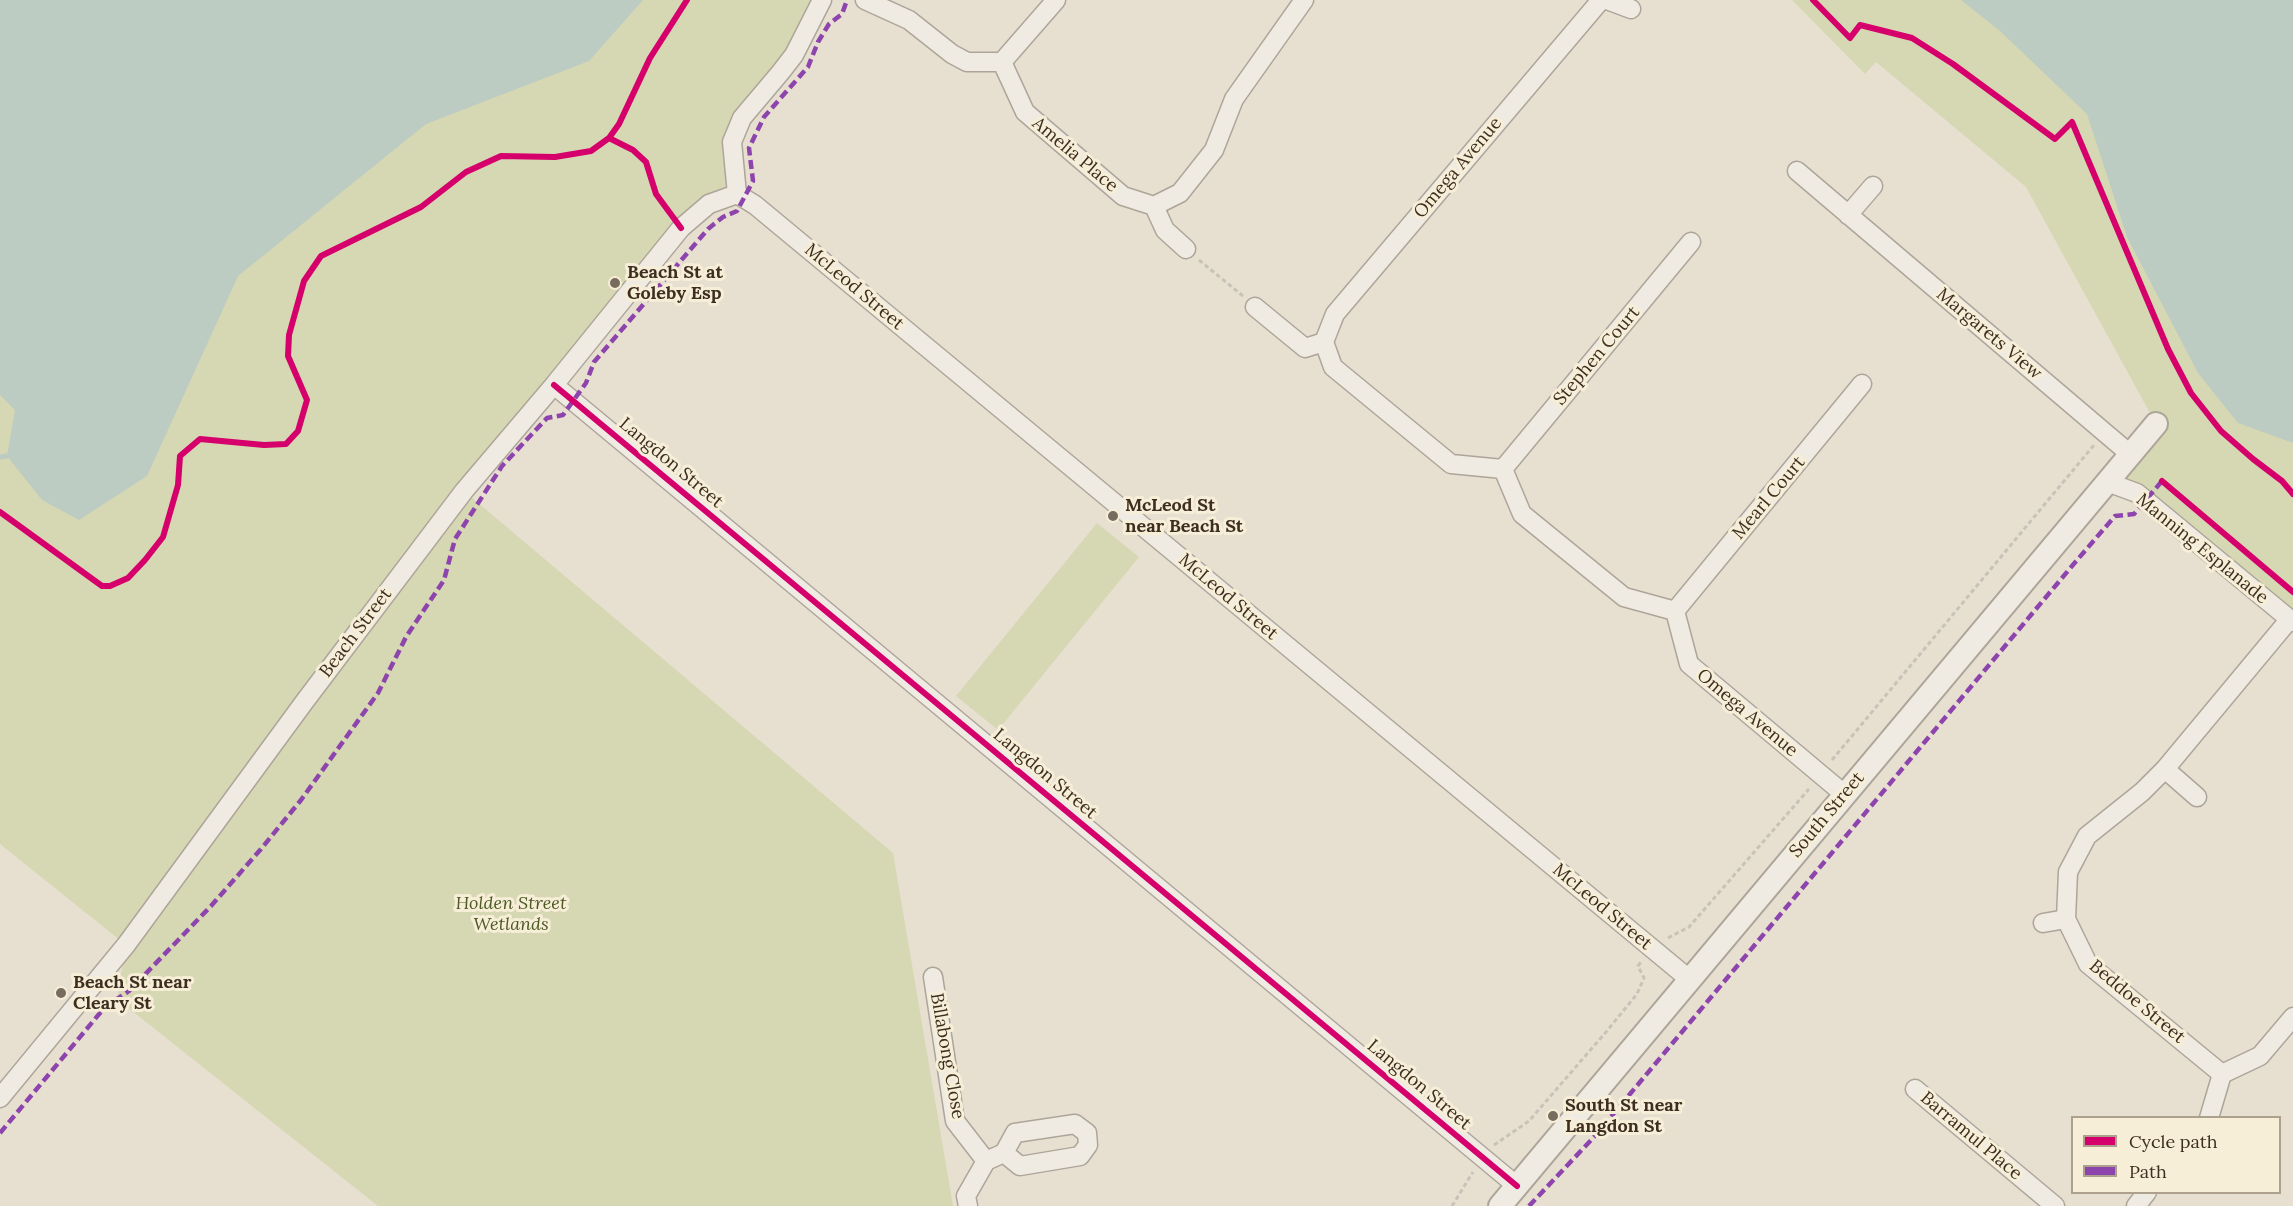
<!DOCTYPE html>
<html>
<head>
<meta charset="utf-8">
<style>
	body { margin:0 }
	#map { position:relative; width:2293px; height:1206px; overflow:hidden; background:#e7e0d1; font-family:Lora,serif }
	canvas { display:block }
	.legend { position:absolute; left:2071px; top:1116px; width:210px; height:78px; box-sizing:border-box; background:#f7eed8; border:2px solid #ada18e; margin:0; padding:8px 10px; list-style:none; font-size:18px; color:#3d2e20 }
	.legend li { display:flex; align-items:center; gap:12px; height:30px }
	.legend b { width:30px; border:2px solid #ada18e }
</style>
</head>
<body>
<div id="map">
<canvas width="2293" height="1206"></canvas>
<ul class="legend">
<li><b style="height:8px;background:#d6006c"></b>Cycle path</li>
<li><b style="height:8px;background:#8e44ad"></b>Path</li>
</ul>
</div>
<script>
const c = document.querySelector('canvas').getContext('2d');
c.lineJoin = 'round';
function paint(path, color) { c.fillStyle = color; c.fill(path, 'evenodd'); }
const shape = rows => new Path2D(rows.map(r => 'M' + r).join(''));
function trace(path, color, width, dash) { c.strokeStyle = color; c.lineWidth = width; c.lineCap = dash ? 'butt' : 'round'; c.setLineDash(dash || []); c.stroke(path); }
function label(font, color, halo, rows, align = 'center') {
  c.font = font + ' Lora,serif'; c.lineWidth = 6; c.setLineDash([]); c.textBaseline = 'middle'; c.strokeStyle = halo; c.fillStyle = color; for (const [text, x, y, turn = 0] of rows) {
    c.save(); c.translate(x, y); c.rotate((+turn || 0) * Math.PI / 180); c.textAlign = isNaN(turn) ? turn : align; if (halo) c.strokeText(text, 0, 0); c.fillText(text, 0, 0); c.restore();
  }
}
const green = shape([
	[0,0,822,0,742,118,737,194,709,204,464,491,893,853,953,1206,378,1206,117,999,126,945,0,844],
	[1792,0,2293,0,2293,622,2137,493,2107,482,2156,424,2026,187,1876,62,1865,74],
	[1097,523,1139,557,998,730,956,696]
]);
const water = shape([
	[0,0,643,0,589,61,426,124,238,276,147,476,79,520,42,500,7,456,15,410,0,395],
	[1961,0,2293,0,2293,443,2238,423,2198,373,2127,237,2087,114,2000,31]
]);
const stream = shape([
	[0,457,7,456]
]);
const path = shape([
	[1199,260,1243,296],
	[1832,760,2094,445],
	[1668,938,1689,927,1809,789],
	[1494,1145,1529,1121,1606,1032,1637,994,1644,978,1638,966,1641,962],
	[1452,1206,1473,1172]
]);
const minor = shape([
	[865,0,909,20,952,54,967,62,1002,62,1025,112,1123,196,1154,206,1180,193,1214,150,1234,99,1304,0],
	[1601,0,1335,314,1324,342,1333,367,1451,464,1503,469,1522,514,1624,597,1675,611,1689,664,1844,794],
	[1607,0,1631,9],
	[1002,62,1056,0],
	[1797,171,2130,454],
	[737,194,755,205,1689,979],
	[737,194,732,142,742,118,780,73,794,55,822,0],
	[1154,206,1165,230,1186,249],
	[1848,215,1873,186],
	[1255,307,1305,348,1324,342],
	[554,385,1517,1186],
	[1503,469,1691,242],
	[2107,482,2137,493,2293,622],
	[1675,611,1862,384],
	[2165,769,2197,797],
	[2043,923,2066,919],
	[933,977,955,1121,986,1161],
	[2222,1074,2088,964,2066,919,2068,872,2087,836,2142,792,2165,769,2289,620],
	[1915,1089,2055,1206],
	[0,1098,126,945,305,701,464,491,554,385,681,228,709,204,737,194],
	[2209,1118,2222,1074,2260,1056,2293,1017],
	[968,1206,966,1196,986,1161,1004,1153,1015,1133,1075,1124,1087,1133,1088,1145,1080,1156,1020,1166,1004,1153],
	[2136,1206,2147,1192]
]);
const tertiary = shape([
	[1500,1206,2156,424]
]);
const quiet = shape([
	[0,1133,105,1007,129,991,211,906,261,849,301,800,378,693,406,637,444,580,455,539,502,466,547,418,563,415,586,383,594,362,708,229,723,217,737,211,753,181,749,148,764,117,808,67,818,42,829,24,842,14,847,0],
	[1529,1206,1594,1137,2072,566,2115,516,2134,514,2162,481,2165,484]
]);
const cycleway = shape([
	[1813,0,1850,38,1860,25,1912,38,1953,64,2055,139,2072,122,2168,349,2191,393,2221,431,2253,459,2282,481,2293,494],
	[609,138,633,150,646,162,656,194,681,228],
	[554,385,1517,1186],
	[2162,481,2293,592],
	[0,512,102,586,110,586,128,578,145,560,163,537,178,485,180,456,200,439,264,445,286,444,298,431,307,400,288,356,289,335,304,281,321,256,421,207,466,172,501,156,555,157,591,151,609,138,619,124,650,58,687,0]
]);
const markers = [
	[615,283,6,"#786c5e"],
	[1113,516,6,"#786c5e"],
	[61,993,6,"#786c5e"],
	[1553,1116,6,"#786c5e"]
];
const streetNames = [
	["Amelia Place",1075,155,40],
	["Omega Avenue",1458,168,-50],
	["McLeod Street",854,287,40],
	["Margarets View",1989,334,40],
	["Stephen Court",1597,356,-50],
	["Langdon Street",671,463,40],
	["Mearl Court",1769,498,-50],
	["Manning Esplanade",2202,549,39],
	["McLeod Street",1228,597,40],
	["Beach Street",356,633,-53],
	["Omega Avenue",1747,713,40],
	["Langdon Street",1045,774,40],
	["South Street",1827,815,-50],
	["McLeod Street",1602,907,40],
	["Beddoe Street",2137,1002,40],
	["Billabong Close",947,1056,80],
	["Langdon Street",1419,1085,40],
	["Barramul Place",1971,1136,40]
];
const poiNames = [
	["Beach St at",627,273],
	["Goleby Esp",627,294],
	["McLeod St",1125,506],
	["near Beach St",1125,527],
	["Beach St near",73,983],
	["Cleary St",73,1004],
	["South St near",1565,1106],
	["Langdon St",1565,1127]
];
const parkNames = [
	["Holden Street",511,904],
	["Wetlands",511,925]
];
paint(green, '#d6d7b3');
paint(water, '#bcccc2');
trace(stream, '#bcccc2', 5);
trace(minor, '#ada599', 21);
trace(tertiary, '#ada599', 26);
trace(path, '#c8c2b9', 3, [4.5, 3]);
trace(minor, '#efebe3', 18);
trace(tertiary, '#efebe3', 22);
trace(quiet, '#8e44ad', 4.5, [9, 4.5]);
trace(cycleway, '#d6006c', 6);
for (const [x, y, r, color] of markers) { const dot = new Path2D(); dot.arc(x, y, r, 0, 2 * Math.PI); c.fillStyle = color; c.fill(dot); trace(dot, '#f7eed8', 2); }
label('18px', '#3d2e20', '#f7eed8', streetNames);
label('bold 18px', '#3d2e20', '#f7eed8', poiNames, 'left');
label('italic 18px', '#4d5a26', '#f7eed8', parkNames);
</script>
</body>
</html>
